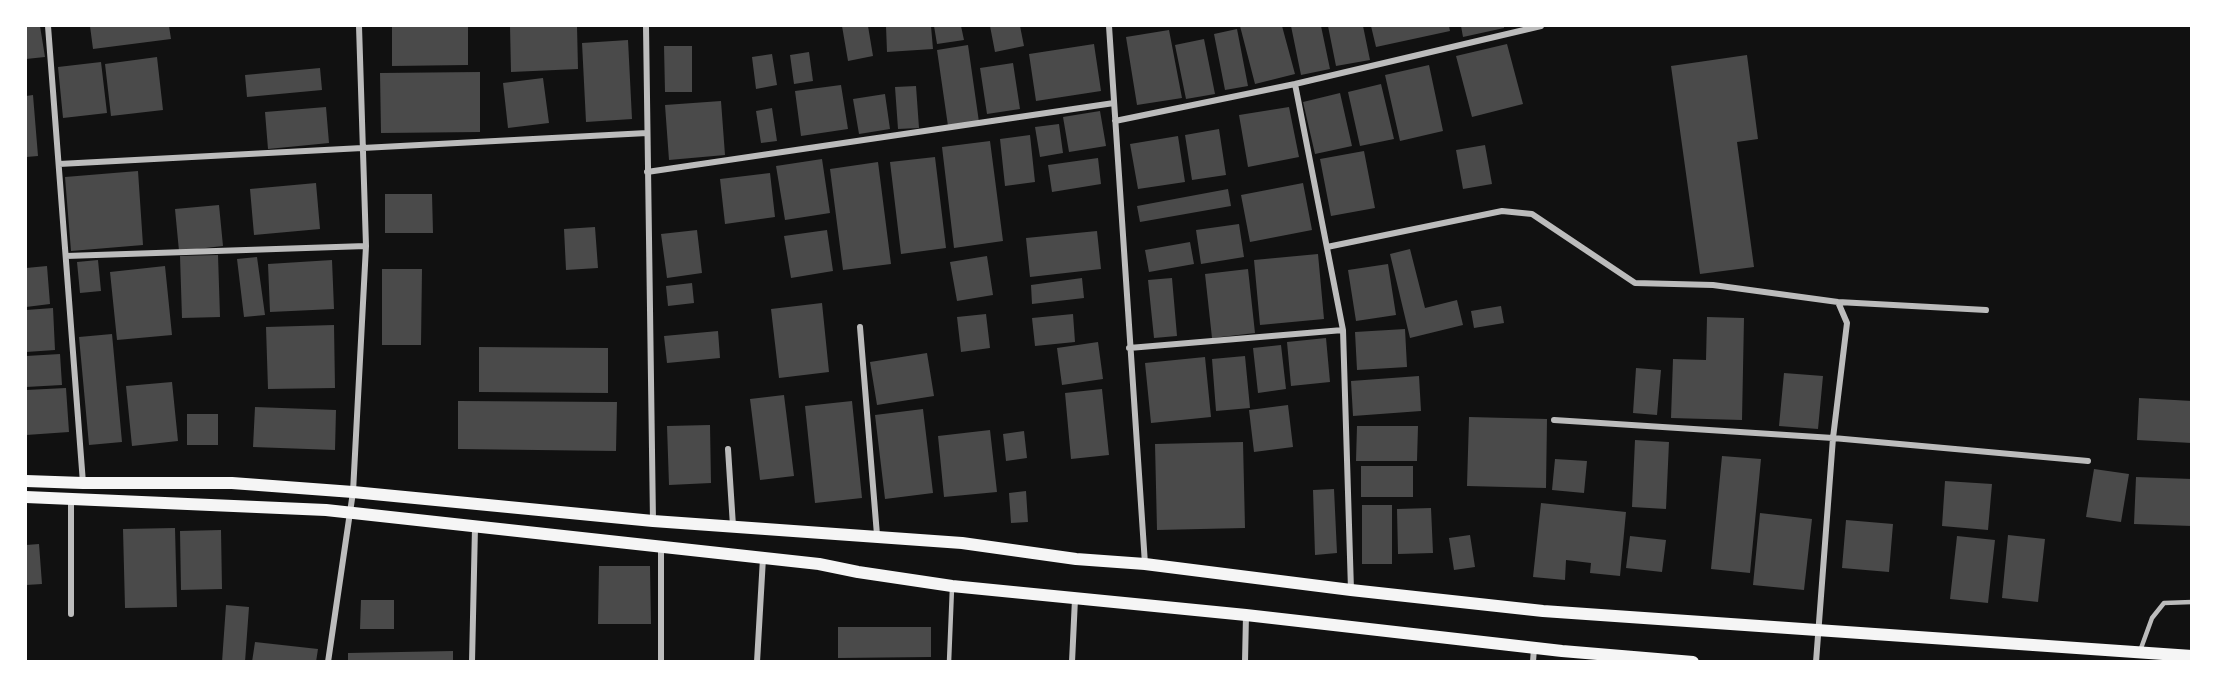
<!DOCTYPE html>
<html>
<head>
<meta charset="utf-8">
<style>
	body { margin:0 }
	#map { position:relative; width:2217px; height:687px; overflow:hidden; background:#111; font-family:Signika,sans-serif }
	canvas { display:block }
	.frame { position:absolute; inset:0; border:27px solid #fff; pointer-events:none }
</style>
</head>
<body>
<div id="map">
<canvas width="2217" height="687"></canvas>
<div class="frame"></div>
</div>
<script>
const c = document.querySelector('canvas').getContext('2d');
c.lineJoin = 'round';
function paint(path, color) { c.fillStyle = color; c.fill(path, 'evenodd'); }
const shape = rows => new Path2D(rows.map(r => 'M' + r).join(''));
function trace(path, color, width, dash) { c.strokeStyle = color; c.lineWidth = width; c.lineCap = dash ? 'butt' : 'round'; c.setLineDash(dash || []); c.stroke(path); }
const building = shape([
	[26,26,40,26,45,57,26,59],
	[90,26,169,26,171,39,93,49],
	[392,26,468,26,468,65,392,66],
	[510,26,577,26,578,69,511,72],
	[842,26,868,26,873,56,848,61],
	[886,26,931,26,933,49,887,52],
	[934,26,961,26,964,40,937,44],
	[990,26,1020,26,1024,46,995,52],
	[1240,26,1282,26,1295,74,1255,84],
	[1291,26,1321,26,1330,69,1301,75],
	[1328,26,1363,26,1370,60,1336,66],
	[1371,26,1449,26,1450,31,1376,47],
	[1461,26,1504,26,1504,28,1463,37],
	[1237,29,1248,86,1225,90,1214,34],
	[1169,30,1182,98,1137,105,1126,37],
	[1204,39,1215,94,1186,99,1175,45],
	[628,40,632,119,586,122,582,43],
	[1094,44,1101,91,1036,101,1029,54],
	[1507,44,1523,104,1472,117,1456,56],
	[968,45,979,122,948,126,937,50],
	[664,46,692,46,692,92,665,92],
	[809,52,813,81,794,84,790,55],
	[772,54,777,85,756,89,752,57],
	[1747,55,1758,139,1737,142,1754,267,1700,274,1671,66],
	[157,57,163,110,111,116,105,64],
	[101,62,107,113,63,118,58,67],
	[1013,63,1020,109,987,114,980,68],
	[1429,65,1443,131,1400,141,1385,75],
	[320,68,322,90,247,97,245,75],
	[480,72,480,132,381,133,380,73],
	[543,78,549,123,508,128,503,83],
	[1381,84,1394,139,1360,146,1348,92],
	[841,85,848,129,801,136,795,91],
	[916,86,919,128,898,129,895,87],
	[1340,93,1352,146,1315,154,1303,102],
	[885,94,890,129,859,134,853,99],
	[33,95,38,156,26,157,26,96],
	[721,101,725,155,669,160,665,105],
	[326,107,329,143,268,149,265,112],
	[1289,107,1299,157,1248,167,1239,115],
	[772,108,777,141,761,143,756,111],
	[1100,111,1106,146,1069,152,1063,117],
	[1059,124,1063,153,1040,157,1035,127],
	[1219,129,1226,175,1192,180,1185,135],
	[1030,135,1035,182,1005,186,1000,139],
	[1178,136,1185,182,1138,189,1130,144],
	[990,141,1003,241,954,248,942,147],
	[1485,145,1492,184,1463,189,1456,150],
	[1364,151,1375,208,1331,216,1320,159],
	[935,157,946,248,901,254,890,162],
	[1098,158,1101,184,1052,192,1048,165],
	[822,159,830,213,785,220,776,166],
	[878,162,891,264,843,270,830,169],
	[138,171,143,245,71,251,65,177],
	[770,173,775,217,725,224,720,179],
	[316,183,320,229,254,235,250,189],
	[1303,183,1312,230,1250,242,1241,195],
	[1228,189,1231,206,1140,222,1137,206],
	[385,194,432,194,433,233,385,233],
	[219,205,223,246,179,251,175,209],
	[1239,224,1244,257,1201,264,1196,230],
	[595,227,598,268,566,270,564,229],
	[697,230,702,273,667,278,661,234],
	[827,230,833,271,791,278,784,236],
	[1097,231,1101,269,1030,277,1026,238],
	[1190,242,1194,264,1149,272,1145,250],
	[1410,249,1425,308,1457,300,1463,325,1410,338,1390,254],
	[1318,254,1324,319,1260,325,1254,260],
	[218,255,220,317,182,318,180,256],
	[987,256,993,295,957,301,950,262],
	[257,257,265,315,244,317,237,259],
	[98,260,101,291,80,293,77,262],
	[332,260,334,309,270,312,268,264],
	[1388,264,1396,315,1356,321,1348,270],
	[47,266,50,304,26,307,26,268],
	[165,266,172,335,117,340,110,272],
	[382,269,422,269,421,345,382,345],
	[1248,269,1255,333,1212,338,1205,274],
	[1082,278,1084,298,1032,304,1031,285],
	[1172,278,1177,336,1154,338,1148,280],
	[692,283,694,303,668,306,666,286],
	[822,303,829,372,779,378,771,309],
	[1501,306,1504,323,1474,328,1471,311],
	[53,308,55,350,26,352,26,310],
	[986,314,990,348,961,352,957,317],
	[1073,314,1075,342,1035,346,1032,318],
	[1707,317,1744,318,1742,420,1671,418,1673,359,1706,360],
	[334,325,335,388,268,389,266,327],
	[1405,329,1407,367,1357,370,1355,332],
	[718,331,720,358,667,363,664,336],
	[112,334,122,442,89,445,79,337],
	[1326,338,1330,382,1291,386,1287,342],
	[1098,342,1103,379,1062,385,1057,348],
	[1281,345,1286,389,1258,393,1253,348],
	[479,347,608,348,608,393,479,392],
	[927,353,934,396,877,405,870,362],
	[60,354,62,385,26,387,26,356],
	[1245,356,1250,408,1216,411,1212,359],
	[1205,357,1211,417,1151,423,1145,363],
	[1636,368,1661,370,1657,415,1633,413],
	[1784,373,1823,376,1818,429,1779,426],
	[1419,376,1421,411,1353,416,1351,381],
	[172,382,178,441,132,446,126,386],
	[66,388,69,432,26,435,26,390],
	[1102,389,1109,455,1071,459,1065,393],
	[784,395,794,476,760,480,750,399],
	[2139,398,2192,401,2192,443,2137,440],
	[458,401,617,402,616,451,458,449],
	[852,401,862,498,815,503,805,406],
	[1288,405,1293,447,1254,452,1249,410],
	[255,407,336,410,335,450,253,447],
	[923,409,933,493,885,499,875,415],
	[187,414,218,414,218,445,187,445],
	[1469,417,1547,419,1546,488,1467,486],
	[710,425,711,483,669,485,667,426],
	[1357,426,1418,426,1417,461,1356,461],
	[990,430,997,492,944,497,938,436],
	[1024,431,1027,458,1006,461,1003,434],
	[1635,440,1669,442,1666,509,1632,507],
	[1243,442,1245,528,1157,530,1155,444],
	[1722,456,1761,459,1750,573,1711,569],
	[1555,459,1587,461,1584,493,1552,490],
	[1361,466,1413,466,1413,497,1361,497],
	[2094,469,2129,474,2121,522,2086,517],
	[2136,477,2192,479,2192,526,2134,524],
	[1945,481,1992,484,1988,530,1942,526],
	[1334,489,1337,553,1315,555,1313,490],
	[1026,491,1028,522,1011,523,1009,493],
	[1541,503,1626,512,1620,576,1590,573,1591,563,1566,560,1565,580,1533,577],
	[1362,505,1392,505,1392,564,1362,564],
	[1431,508,1433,553,1398,554,1397,509],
	[1760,513,1812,519,1804,590,1753,585],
	[1846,520,1893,524,1889,572,1842,568],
	[175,528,177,607,125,608,123,529],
	[221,530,222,589,181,590,180,531],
	[1470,535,1475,567,1454,570,1449,538],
	[2008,535,2045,539,2038,602,2002,598],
	[1630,536,1666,540,1662,572,1626,568],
	[1957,536,1995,540,1988,603,1950,599],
	[39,544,42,584,26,585,26,545],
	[599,566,650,566,651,624,598,624],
	[361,600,394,600,394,629,360,629],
	[226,605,249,607,245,662,222,662],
	[838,627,931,627,931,657,838,658],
	[255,642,318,649,316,662,252,662],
	[453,651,453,662,348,662,348,653]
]);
const service = shape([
	[2140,651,2152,618,2164,603,2192,602],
	[949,662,952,588]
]);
const minor = shape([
	[48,26,83,483],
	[646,26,653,521],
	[1109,26,1145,564],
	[1295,84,1343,330,1351,590],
	[1115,121,1295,84,1541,26],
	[59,164,647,133],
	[647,172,1114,103],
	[1327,247,1502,211,1532,214,1635,283,1713,285,1838,302,1986,310],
	[66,256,366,246],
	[860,327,877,535],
	[1129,348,1343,330],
	[1554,420,1833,438,2088,461],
	[728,449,733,526],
	[71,614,71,500],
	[328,662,353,492,366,246,359,26],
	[472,662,475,527],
	[661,662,661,547],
	[757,662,763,558],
	[1072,662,1075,599],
	[1245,662,1246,615],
	[1533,662,1534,648],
	[1816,662,1833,438,1847,323,1838,302]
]);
const secondary = shape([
	[26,481,83,483,232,483,353,492,653,521,962,543,1076,559,1145,564,1351,590,1543,611,2192,656],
	[26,497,326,510,819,564,858,572,952,586,1246,615,1562,651,1693,662]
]);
paint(building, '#4a4a4a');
trace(service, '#bcbcbc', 4.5);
trace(minor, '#bcbcbc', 6);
trace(secondary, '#f5f5f5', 12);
</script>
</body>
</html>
